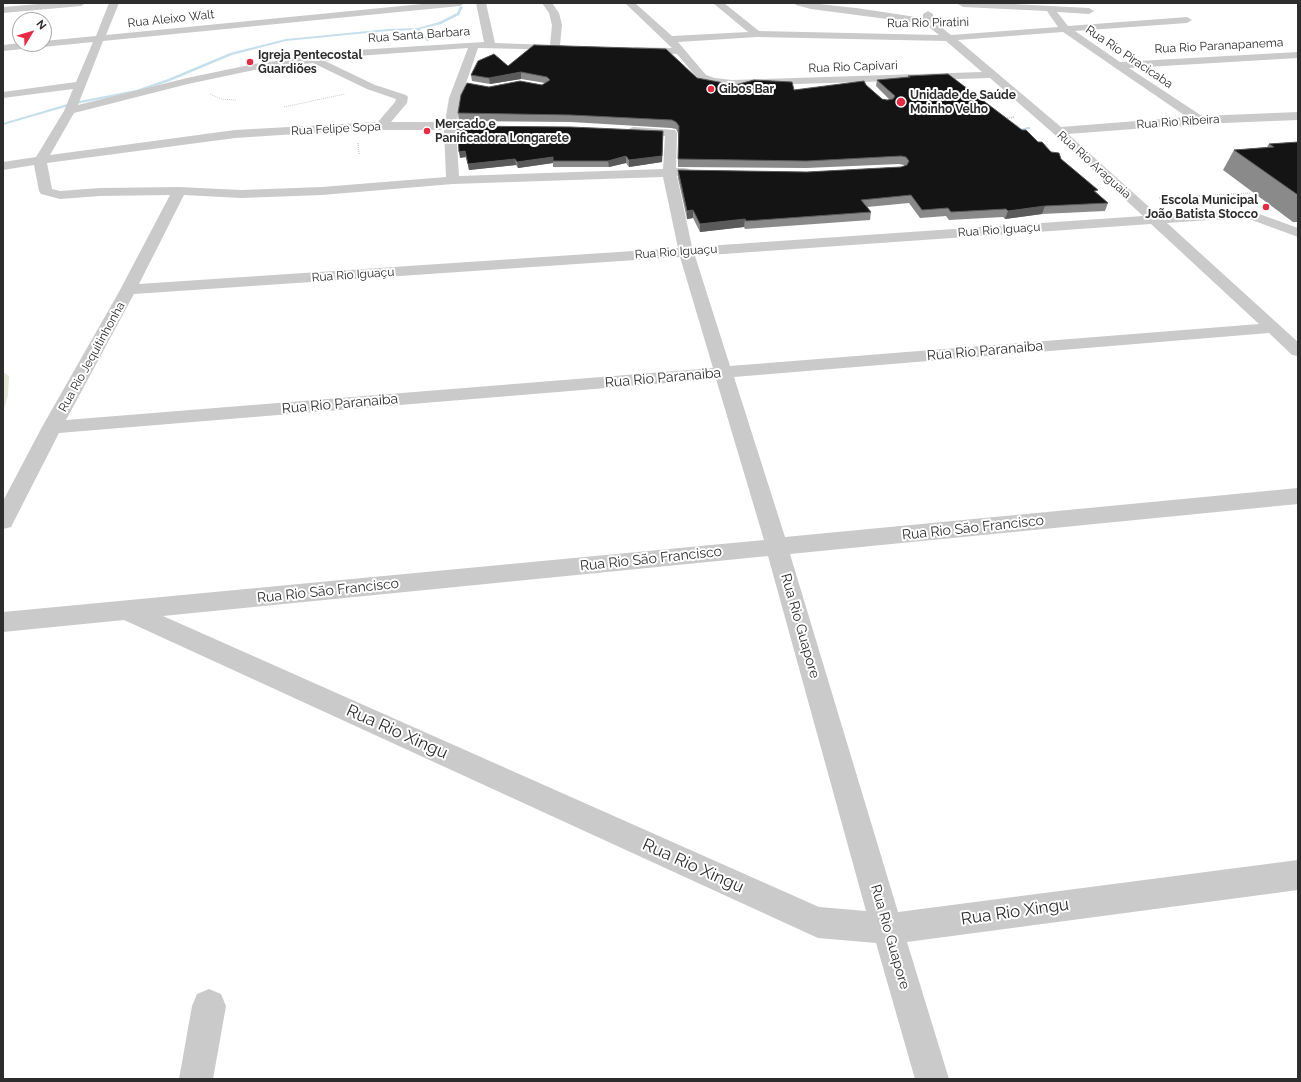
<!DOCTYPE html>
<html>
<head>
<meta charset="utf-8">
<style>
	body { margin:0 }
	#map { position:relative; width:1301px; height:1082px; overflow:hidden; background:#fff; font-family:Raleway,sans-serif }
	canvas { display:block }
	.frame { position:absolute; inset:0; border:4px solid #2d2d2d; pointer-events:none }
	.north { position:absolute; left:12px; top:12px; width:40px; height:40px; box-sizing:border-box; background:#fff; border:1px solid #ababab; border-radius:50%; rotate:52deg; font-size:11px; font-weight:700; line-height:16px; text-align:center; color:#2d2d2d }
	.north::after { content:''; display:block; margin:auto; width:14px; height:18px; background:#ea2a43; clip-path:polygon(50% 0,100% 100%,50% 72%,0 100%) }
</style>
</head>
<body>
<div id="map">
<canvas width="1301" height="1082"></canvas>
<div class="frame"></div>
<div class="north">N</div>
</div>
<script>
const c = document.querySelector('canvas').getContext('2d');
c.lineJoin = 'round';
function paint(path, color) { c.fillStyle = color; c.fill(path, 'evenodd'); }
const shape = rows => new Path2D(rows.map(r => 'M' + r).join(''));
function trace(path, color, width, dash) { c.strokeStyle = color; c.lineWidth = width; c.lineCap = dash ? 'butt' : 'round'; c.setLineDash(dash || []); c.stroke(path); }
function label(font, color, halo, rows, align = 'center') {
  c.font = font + ' Raleway,sans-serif'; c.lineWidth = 4; c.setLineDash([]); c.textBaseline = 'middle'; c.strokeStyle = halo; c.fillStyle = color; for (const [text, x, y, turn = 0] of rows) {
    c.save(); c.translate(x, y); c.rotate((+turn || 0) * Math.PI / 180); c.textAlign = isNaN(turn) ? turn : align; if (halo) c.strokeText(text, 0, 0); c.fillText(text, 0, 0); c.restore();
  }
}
const green = shape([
	[3,372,9,376,8,395,3,412]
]);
const stream = shape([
	[460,6,463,7,459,15,441,24,420,29,429,41,427,41,417,30,388,31,286,41,232,55,170,81,138,92,76,104,3,125,3,123,74,102,136,90,168,79,230,53,286,39,388,29,418,28,439,22,457,13,460,6],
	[1028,127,1030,127,1030,129,1011,133,1009,132,1028,127]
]);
const pathFar1 = shape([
	[210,94,221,99,236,100],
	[284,107,345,94],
	[1011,118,1014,117]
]);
const path = shape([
	[1003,119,1014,117],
	[358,143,359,154],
	[1159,198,1250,193]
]);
const minor = shape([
	[50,3,86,3,81,6,3,13,3,7,50,3],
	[109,3,119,3,106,35,432,3,465,3,460,6,103,41,78,105,187,78,254,64,357,50,484,42,476,3,486,3,495,43,550,45,552,25,549,13,542,3,552,3,559,13,562,25,560,45,565,46,566,48,565,50,478,48,461,98,457,122,485,122,489,123,491,126,489,129,485,130,456,130,459,176,663,169,665,136,634,135,630,134,628,131,630,128,634,127,675,130,677,133,676,168,684,168,689,169,691,172,689,175,677,176,692,247,1143,216,1054,134,990,78,732,86,713,84,698,79,677,54,633,52,632,50,633,48,637,47,672,48,625,3,635,3,672,36,748,32,713,3,724,3,759,31,939,35,925,24,811,9,796,5,794,3,810,3,856,8,923,18,923,14,928,11,933,14,933,21,951,35,1058,27,1047,11,963,7,958,4,994,3,1089,8,1094,11,1089,14,1057,12,1068,26,1187,17,1192,20,1187,23,1075,31,1120,62,1298,52,1298,58,1129,68,1202,116,1298,112,1298,120,1199,124,1068,134,1158,215,1224,211,1251,211,1298,228,1298,237,1249,219,1224,219,1167,223,1298,342,1298,356,1292,355,1269,333,734,377,785,537,1298,488,1298,504,790,554,898,912,1298,860,1298,890,907,942,949,1079,915,1079,876,943,818,938,807,933,124,620,3,632,3,612,764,540,716,379,59,433,11,527,3,529,3,501,42,427,120,290,170,195,100,196,60,199,41,194,39,191,34,165,3,170,3,162,36,157,64,111,73,89,3,98,3,92,76,82,93,42,3,51,3,45,20,43,44,44,44,41,96,36,109,3],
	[1063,32,1114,67,1187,117,1061,127,958,40,1063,32],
	[757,37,946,41,982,72,732,80,715,78,706,75,678,42,757,37],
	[468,48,449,98,445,122,391,122,407,103,408,97,406,95,375,85,325,61,357,56,468,48],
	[313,63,367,89,396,99,395,102,378,122,235,130,50,155,74,113,188,84,254,70,313,63],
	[358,130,444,130,446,177,322,187,241,190,179,187,100,188,60,191,52,189,47,163,235,138,358,130],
	[663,177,678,248,139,284,184,195,241,198,322,195,453,184,663,177],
	[1151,224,1259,324,730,366,695,256,1151,224],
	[680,257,713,368,66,420,134,294,680,257],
	[768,556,866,911,819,907,163,616,768,556],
	[209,989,221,994,226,1006,213,1079,179,1079,192,1006,197,994,209,989]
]);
const wall = shape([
	[508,66,697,78,735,85,794,90,866,85,882,99,887,100,890,100,876,86,877,80,908,78,908,76,1022,130,1061,159,1108,203,1105,211,1042,214,1005,219,1003,217,949,220,946,216,920,218,909,203,867,207,871,212,870,220,745,229,744,227,700,232,693,218,687,219,678,178,678,170,807,172,901,167,905,166,904,165,899,164,806,168,678,167,678,133,676,129,671,128,571,122,459,121,458,113,489,87,542,85,545,83,521,79,490,84,472,81,471,75],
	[663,131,662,162,629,167,626,163,609,167,553,167,553,163,518,168,516,165,469,170,466,157,460,158],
	[1298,142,1298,222,1293,222,1223,170,1234,150,1267,147,1269,144]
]);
const shadedWall = shape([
	[521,72,521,79,490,84,489,78],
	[663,131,662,162,629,167,629,160],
	[465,151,466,157,460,158,459,152],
	[626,156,626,163,609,167,608,161],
	[553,157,553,163,518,168,517,162],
	[515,159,516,165,469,170,468,164],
	[1045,206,1042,214,1005,219,1008,211],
	[693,210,693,218,687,219,687,211],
	[745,219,744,227,700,232,700,224]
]);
const building = shape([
	[534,45,666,49,697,78,735,85,754,80,792,82,794,90,864,81,866,85,882,99,887,100,893,99,895,96,877,80,910,77,908,76,948,74,1022,130,1026,130,1038,142,1042,142,1051,152,1059,153,1061,159,1098,190,1094,191,1108,203,1045,206,1008,211,1006,209,951,212,948,208,922,210,911,195,861,200,871,212,746,221,745,219,700,224,693,210,687,211,678,170,807,172,901,167,907,165,909,161,906,157,901,156,807,161,678,159,679,126,676,122,672,120,571,115,458,113,461,95,467,83,489,87,520,81,542,85,550,80,547,77,521,72,489,78,471,75,478,61,494,54,508,66,534,45],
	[457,126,571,127,663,131,662,156,629,160,626,156,608,161,553,161,553,157,517,162,515,159,468,164,465,151,459,152,457,126],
	[1298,142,1298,195,1234,150,1274,147,1269,144,1298,142]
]);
const markers = [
	[250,62,4,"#ea2a43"],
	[711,89,4,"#ea2a43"],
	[901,102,5,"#ea2a43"],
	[427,131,4,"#ea2a43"],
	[1266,207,4,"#ea2a43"]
];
const farStreetnames = [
	["Rua Aleixo Walt",171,19,-6],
	["Rua Rio Piratini",928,23,-1],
	["Rua Santa Barbara",419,35,-4],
	["Rua Rio Paranapanema",1219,46,-3],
	["Rua Rio Piracicaba",1129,57,34],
	["Rua Rio Capivari",853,67,-2],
	["Rua Rio Ribeira",1178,122,-4],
	["Rua Felipe Sopa",336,129,-3],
	["Rua Rio Araguaia",1094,165,42],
	["Rua Rio Iguaçu",999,230,-4],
	["Rua Rio Iguaçu",676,252,-4],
	["Rua Rio Iguaçu",353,275,-4],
	["Rua Rio Jequitinhonha",92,357,-61]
];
const farPoinames = [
	["Igreja Pentecostal",258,55],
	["Guardiões",258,69],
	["Gibos Bar",719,89],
	["Unidade de Saúde",910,95],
	["Moinho Velho",910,109],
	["Mercado e",435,124],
	["Panificadora Longarete",435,138],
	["Escola Municipal",1258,200,"right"],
	["João Batista Stocco",1258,214,"right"]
];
const streetNames = [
	["Rua Rio Paranaiba",985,351,-5],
	["Rua Rio Paranaiba",663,378,-5],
	["Rua Rio Paranaiba",340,404,-5],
	["Rua Rio São Francisco",973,528,-6],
	["Rua Rio São Francisco",651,559,-6],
	["Rua Rio São Francisco",328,591,-6],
	["Rua Rio Guapore",800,626,74],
	["Rua Rio Guapore",890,937,74]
];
const nearStreetnames = [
	["Rua Rio Xingu",397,732,24],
	["Rua Rio Xingu",693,866,24],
	["Rua Rio Xingu",1015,912,-8]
];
paint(green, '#e4ebda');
paint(stream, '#c6dfec');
trace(pathFar1, '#cacaca', 1, [1, 1]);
trace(path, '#cacaca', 1.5, [1, 1]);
paint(minor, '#cacaca');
paint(wall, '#8a8a8a');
paint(shadedWall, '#5a5a5a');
paint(building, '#141414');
trace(building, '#5a5a5a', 1);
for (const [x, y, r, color] of markers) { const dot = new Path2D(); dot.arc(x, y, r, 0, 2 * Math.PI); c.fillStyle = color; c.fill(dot); trace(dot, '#fff', 1.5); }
label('12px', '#2d2d2d', '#fff', farStreetnames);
label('bold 12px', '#2d2d2d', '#fff', farPoinames, 'left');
label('14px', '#2d2d2d', '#fff', streetNames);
label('17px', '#2d2d2d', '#fff', nearStreetnames);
</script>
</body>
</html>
